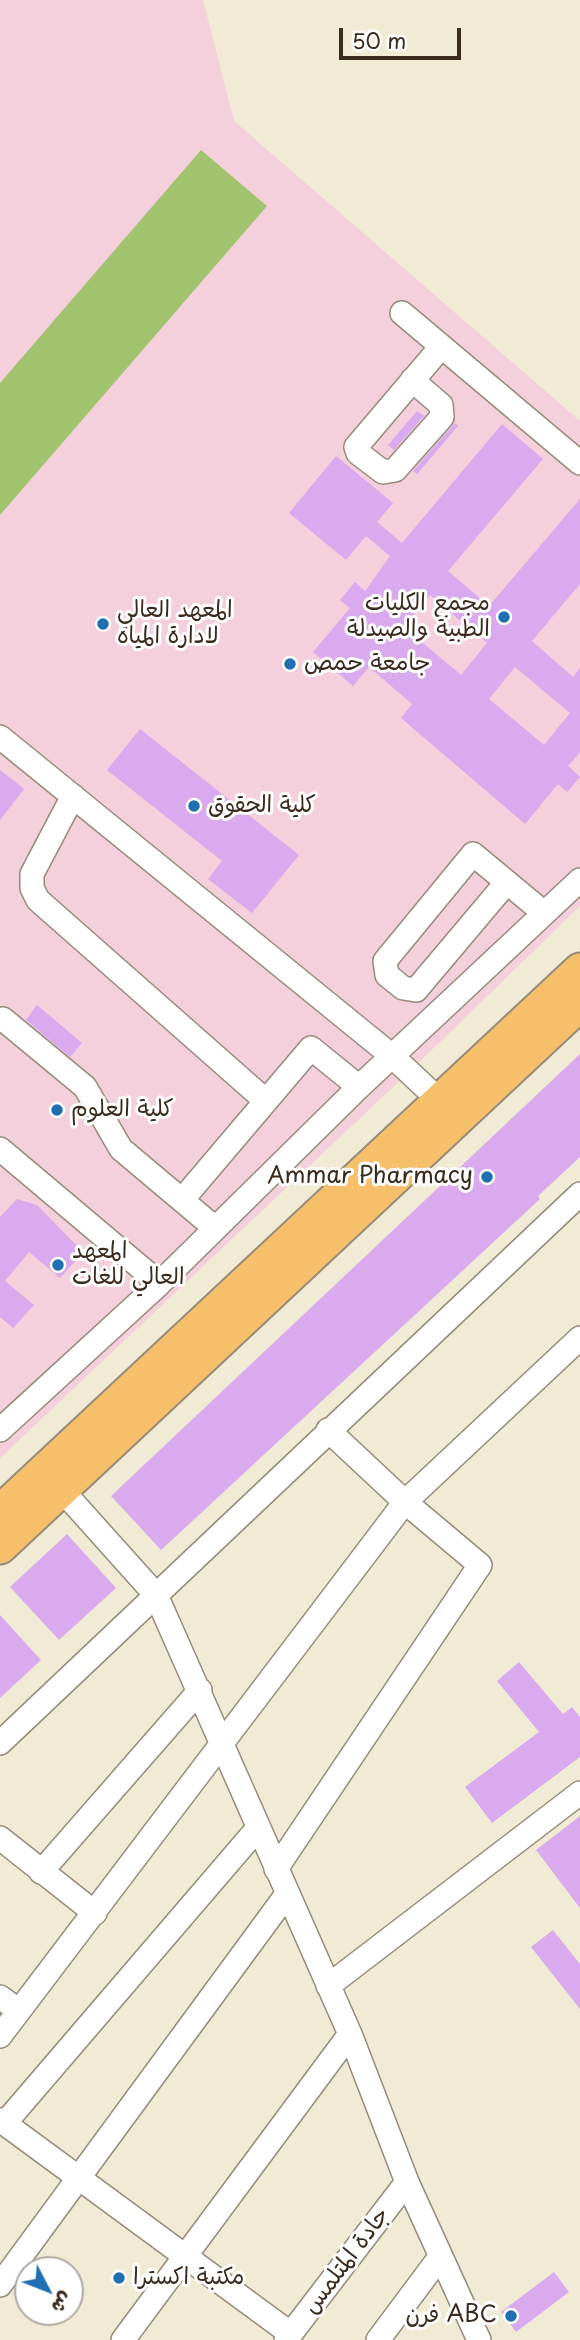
<!DOCTYPE html>
<html>
<head>
<meta charset="utf-8">
<style>
	body { margin:0 }
	#map { position:relative; width:580px; height:2340px; overflow:hidden; background:#f1ebd6; font-family:"Playpen Sans","Playpen Sans Arabic",sans-serif }
	canvas { display:block }
	.north { position:absolute; left:14px; top:2256px; width:70px; height:70px; box-sizing:border-box; background:#fff; border:2px solid #b1aaa5; border-radius:50%; rotate:132deg; font-size:19px; font-weight:700; line-height:28px; text-align:center; color:#3b2a1e }
	.north::after { content:''; display:block; margin:auto; width:24px; height:32px; background:#1f6fb2; clip-path:polygon(50% 0,100% 100%,50% 72%,0 100%) }
	.scale { position:absolute; left:339px; top:28px; width:122px; height:32px; box-sizing:border-box; border:4px solid #3b2a1e; border-top:0; padding-left:9px; font-size:21px; line-height:24px; white-space:nowrap; color:#3b2a1e; -webkit-text-stroke:5px #fff; paint-order:stroke }
</style>
</head>
<body>
<div id="map">
<canvas width="580" height="2340"></canvas>
<div class="north">ش</div>
<div class="scale">50 m</div>
</div>
<script>
const c = document.querySelector('canvas').getContext('2d');
c.lineJoin = 'round';
function paint(path, color) { c.fillStyle = color; c.fill(path, 'evenodd'); }
const shape = rows => new Path2D(rows.map(r => 'M' + r).join(''));
function trace(path, color, width, dash) { c.strokeStyle = color; c.lineWidth = width; c.lineCap = dash ? 'butt' : 'round'; c.setLineDash(dash || []); c.stroke(path); }
function label(font, color, halo, rows, align = 'center') {
  c.font = font + ' "Playpen Sans","Playpen Sans Arabic",sans-serif'; c.lineWidth = 6; c.setLineDash([]); c.textBaseline = 'middle'; c.strokeStyle = halo; c.fillStyle = color; for (const [text, x, y, turn = 0] of rows) {
    c.save(); c.translate(x, y); c.rotate((+turn || 0) * Math.PI / 180); c.textAlign = isNaN(turn) ? turn : align; if (halo) c.strokeText(text, 0, 0); c.fillText(text, 0, 0); c.restore();
  }
}
const built = shape([
	[0,0,203,0,234,121,580,421,580,906,409,1072,0,1458]
]);
const green = shape([
	[201,150,267,206,0,515,0,383]
]);
const building = shape([
	[417,411,424,416,394,450,388,445],
	[455,423,458,426,417,474,413,471],
	[502,424,543,459,448,571,489,606,580,499,580,584,532,641,573,677,580,668,580,752,568,766,580,777,567,792,558,784,525,824,401,718,412,704,369,667,353,686,313,652,350,608,340,600,355,582,365,591,390,556,366,536,346,560,289,513,336,456,393,503,377,522,402,543],
	[430,595,487,643,461,675,404,627],
	[515,667,570,713,544,745,489,699],
	[140,729,299,855,252,913,208,879,222,861,107,770],
	[0,770,24,789,0,820],
	[37,1005,82,1043,70,1057,26,1020],
	[580,1054,580,1157,538,1196,540,1199,161,1550,111,1496],
	[17,1199,37,1205,83,1252,60,1278,29,1252,5,1281,34,1305,13,1328,0,1317,0,1217],
	[67,1534,116,1588,59,1640,10,1587],
	[0,1615,41,1660,0,1698],
	[519,1662,563,1714,572,1707,580,1717,580,1757,492,1823,465,1787,539,1732,497,1681],
	[580,1816,580,1908,536,1850],
	[553,1930,580,1964,580,2009,531,1947],
	[554,2272,569,2292,516,2332,501,2312]
]);
const minor = shape([
	[402,313,580,463],
	[412,380,441,405,442,417,395,470,383,472,358,453,356,447,441,347],
	[0,737,392,1056,440,1101],
	[73,796,32,874,32,888,38,900,266,1101],
	[507,882,416,990,403,988,387,975,385,961,473,854,544,913],
	[3,1019,85,1087,121,1149,215,1228],
	[0,1149,159,1283],
	[182,1200,311,1048,359,1087],
	[0,1430,156,1287,359,1087,580,880],
	[61,1489,156,1595,350,2034,407,2182,479,2340],
	[0,1743,580,1194],
	[0,1838,95,1913],
	[276,1869,480,1565,405,1502,328,1430],
	[41,1872,200,1690],
	[328,1986,580,1793],
	[0,1997,19,2011],
	[0,2036,405,1502,580,1338],
	[0,2120,291,2334],
	[5,2123,258,1828],
	[0,2285,287,1894],
	[123,2340,350,2034],
	[286,2340,407,2182],
	[378,2340,440,2257]
]);
const highway = shape([
	[0,1512,580,970],
	[0,1547,580,1004]
]);
const markers = [
	[504,617,7,"#1f6fb2"],
	[103,624,7,"#1f6fb2"],
	[290,664,7,"#1f6fb2"],
	[194,806,7,"#1f6fb2"],
	[57,1110,7,"#1f6fb2"],
	[487,1177,7,"#1f6fb2"],
	[58,1265,7,"#1f6fb2"],
	[119,2278,7,"#1f6fb2"],
	[511,2316,7,"#1f6fb2"]
];
const poiNames = [
	["مجمع الكليات",490,604,"right"],
	["الطبية والصيدلة",490,630,"right"],
	["المعهد العالي",117,611],
	["لادارة المياه",117,637],
	["جامعة حمص",304,664],
	["كلية الحقوق",208,806],
	["كلية العلوم",71,1110],
	["Ammar Pharmacy",473,1177,"right"],
	["المعهد",72,1252],
	["العالي للغات",72,1278],
	["مكتبة اكسترا",133,2278],
	["فرن ABC",497,2316,"right"]
];
const streetNames = [
	["جادة المتلمس",347,2261,-53]
];
paint(built, '#f4cfdc');
paint(green, '#a1c36d');
paint(building, '#d9aaed');
trace(minor, '#968a7a', 26);
trace(highway, '#968a7a', 37);
trace(minor, '#fff', 23);
trace(highway, '#f6c06b', 33);
for (const [x, y, r, color] of markers) { const dot = new Path2D(); dot.arc(x, y, r, 0, 2 * Math.PI); c.fillStyle = color; c.fill(dot); trace(dot, '#fff', 2.5); }
label('23px', '#3b2a1e', '#fff', poiNames, 'left');
label('23px', '#3b2a1e', '#fff', streetNames);
</script>
</body>
</html>
